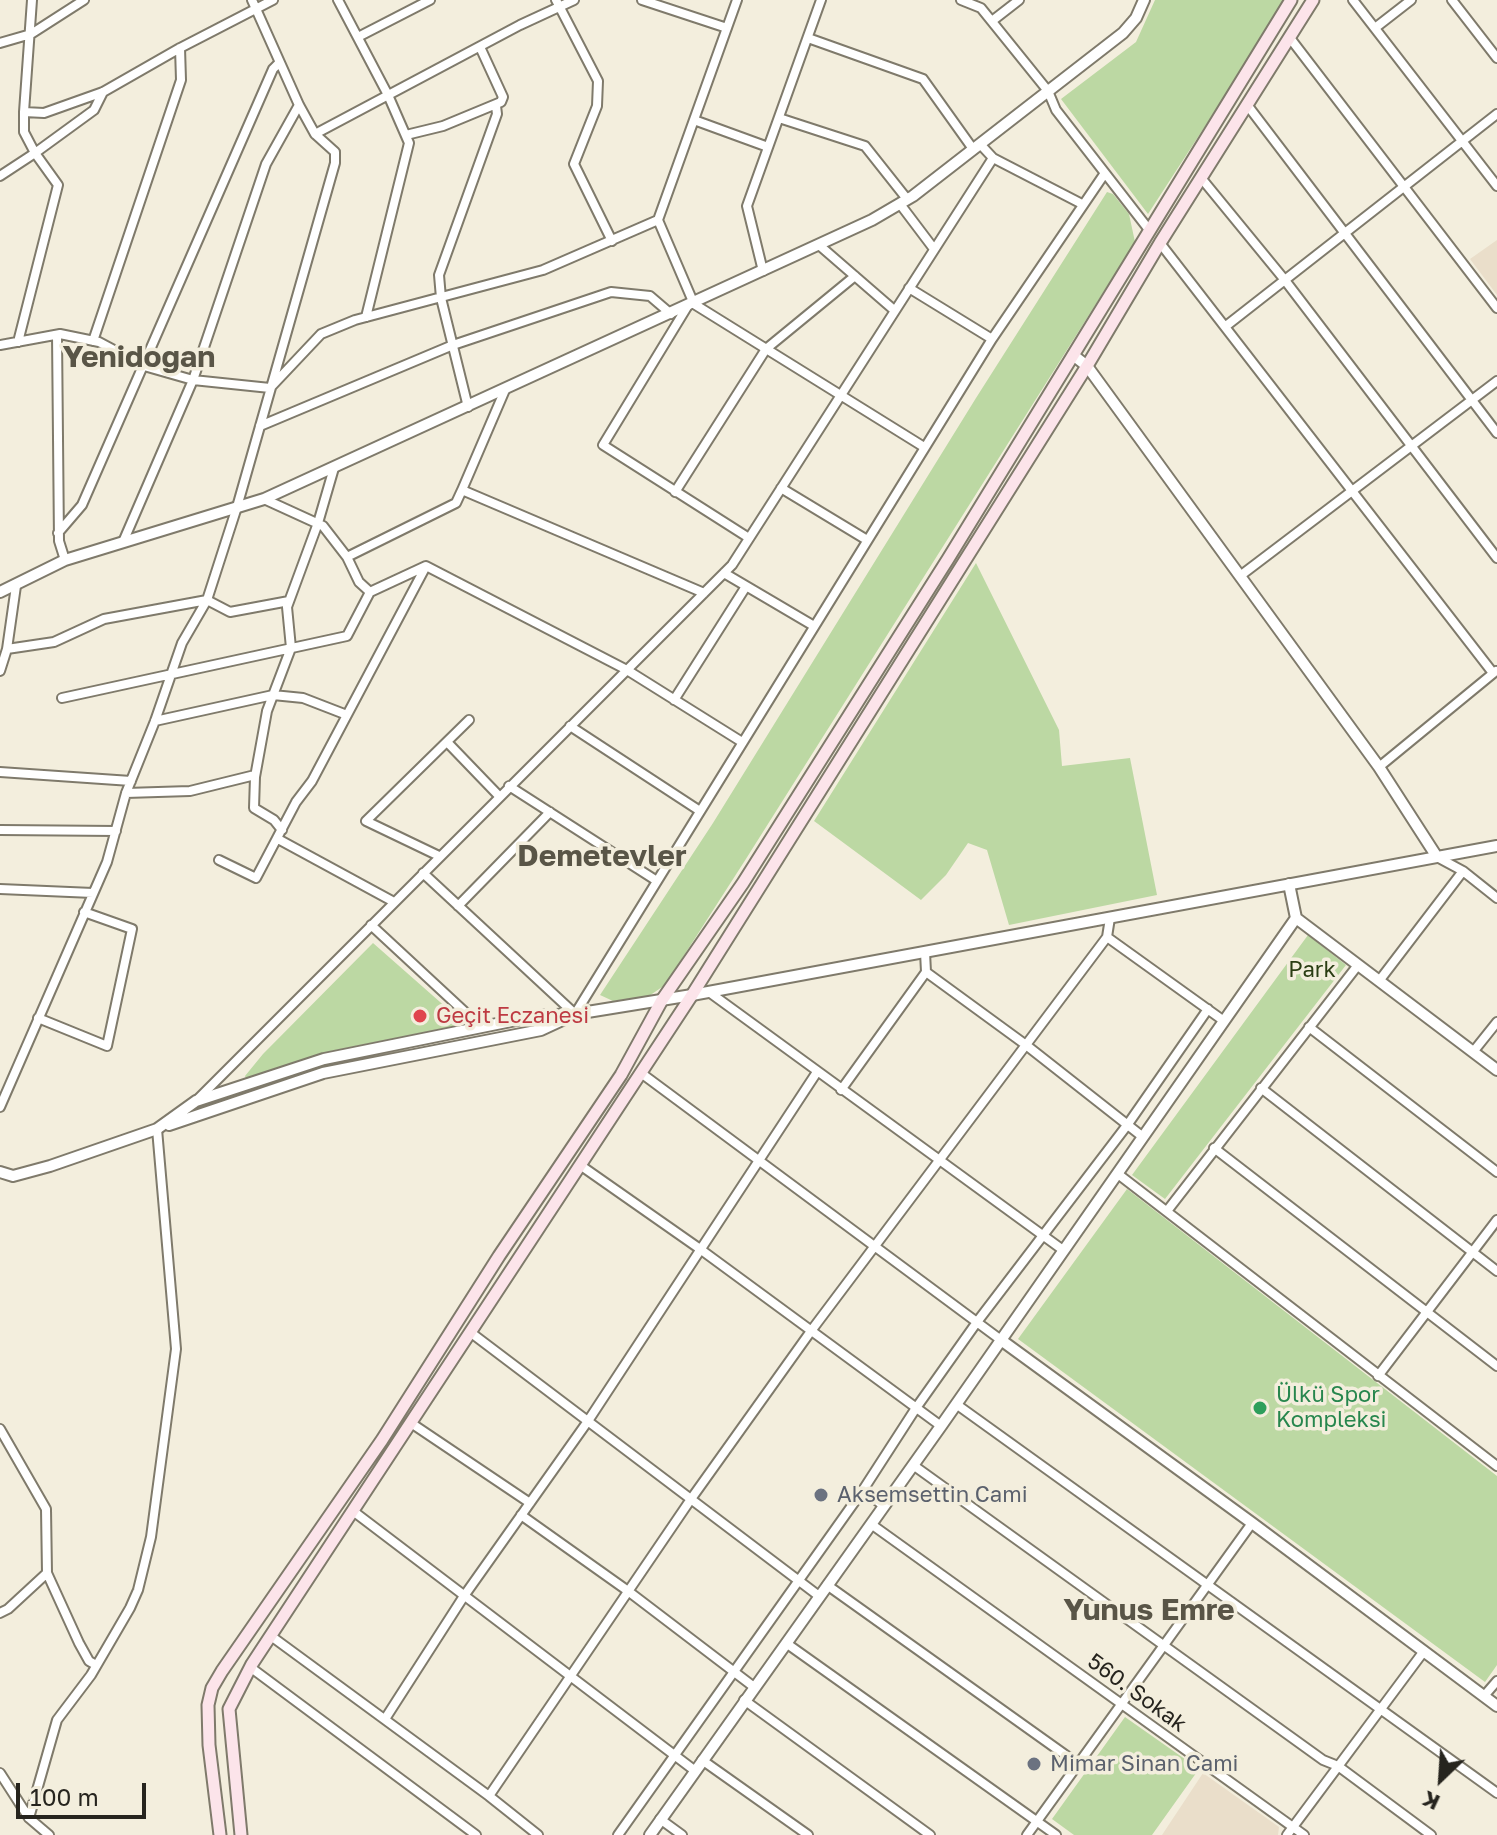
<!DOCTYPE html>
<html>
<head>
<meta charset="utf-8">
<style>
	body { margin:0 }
	#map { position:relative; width:1497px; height:1835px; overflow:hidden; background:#f3eedd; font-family:"Golos Text",sans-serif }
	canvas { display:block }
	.north { position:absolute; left:1401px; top:1739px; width:80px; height:80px; -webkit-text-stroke:6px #f3eedd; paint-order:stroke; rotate:205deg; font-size:22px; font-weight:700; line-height:32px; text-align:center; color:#26241e }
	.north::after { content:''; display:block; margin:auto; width:28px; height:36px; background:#26241e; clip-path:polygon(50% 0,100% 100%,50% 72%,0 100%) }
	.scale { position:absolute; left:16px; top:1783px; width:130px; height:36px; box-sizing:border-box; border:4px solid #26241e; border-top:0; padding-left:10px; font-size:24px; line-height:28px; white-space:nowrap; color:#26241e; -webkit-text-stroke:6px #f3eedd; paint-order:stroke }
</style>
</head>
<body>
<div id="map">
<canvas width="1497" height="1835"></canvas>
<div class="north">K</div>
<div class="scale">100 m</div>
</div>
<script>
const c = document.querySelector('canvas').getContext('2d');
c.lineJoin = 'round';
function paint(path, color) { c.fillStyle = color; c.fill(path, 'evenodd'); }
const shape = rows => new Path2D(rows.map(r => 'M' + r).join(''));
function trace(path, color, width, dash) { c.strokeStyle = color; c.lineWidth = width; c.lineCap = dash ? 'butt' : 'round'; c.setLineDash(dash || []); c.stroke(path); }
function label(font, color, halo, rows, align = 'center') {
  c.font = font + ' "Golos Text",sans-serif'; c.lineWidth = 7; c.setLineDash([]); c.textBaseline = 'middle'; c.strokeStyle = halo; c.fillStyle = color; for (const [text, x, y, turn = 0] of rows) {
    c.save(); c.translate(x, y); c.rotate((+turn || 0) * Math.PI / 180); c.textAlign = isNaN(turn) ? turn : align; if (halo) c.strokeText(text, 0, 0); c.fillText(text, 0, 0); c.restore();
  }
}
const commercial = shape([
	[1497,240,1497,295,1470,259],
	[1203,1773,1279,1827,1278,1835,1162,1835]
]);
const green = shape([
	[1155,0,1287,0,1148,214,1061,99,1136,42],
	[1107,192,1113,194,1129,214,1135,242,744,862,665,985,649,996,613,1001,600,995,713,823,976,398],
	[976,563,1059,730,1062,766,1130,758,1157,895,1009,925,987,850,968,843,946,875,921,900,814,821],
	[1308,935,1346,965,1165,1199,1132,1175],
	[373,943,465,1024,331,1051,247,1081,245,1076,263,1054],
	[1127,1189,1497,1476,1497,1665,1485,1682,1018,1339],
	[1125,1717,1199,1769,1152,1835,1074,1835,1052,1819]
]);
const minor = shape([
	[32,0,24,112,44,113,103,92,180,48,273,0],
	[338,0,388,95,409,143,366,317],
	[556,0,598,81,597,106,574,164,612,241],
	[642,0,727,28],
	[737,0,658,220,694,304,924,447],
	[961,0,981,8,1048,91,1056,110,1150,231],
	[1353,0,1497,186],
	[1452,0,1497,58],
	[992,21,1019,0],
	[1375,28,1411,0],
	[358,37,430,0],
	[808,38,923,79,973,149],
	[1290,38,1497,308],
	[0,43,31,34,84,0],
	[1248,106,1497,433],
	[779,118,865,146,907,199],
	[694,120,768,147],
	[315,134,520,25,574,0],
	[406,135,443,126,501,102,503,97,480,47],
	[980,144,993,158,1082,204],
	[0,176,35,153,24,132,24,112],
	[1202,179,1284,279,1497,558],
	[900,204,934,249],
	[1160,243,1493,673],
	[819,245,894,310],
	[763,271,747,206,821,0],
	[909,288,992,339],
	[687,307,603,445,749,538],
	[1226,326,1497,114],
	[57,335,59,541,65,560],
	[93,341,181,80,180,48],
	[18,342,58,185,35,153,94,110,103,92],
	[0,345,60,334,99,342,144,366,193,380,270,388,321,334,355,320,543,270,658,220],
	[505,390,462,490,704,593],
	[468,407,441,298,439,275,497,114,496,106],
	[260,426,453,345,611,292,650,296,671,314],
	[781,488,867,540],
	[675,492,766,349,855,276],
	[264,499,323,526,347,557,359,582,370,592,426,566,627,670,742,742],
	[58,533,82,505,273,69,278,64],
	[123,542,193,380,266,164,299,105],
	[347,557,456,503,462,490],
	[724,573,814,626],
	[1240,576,1497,381],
	[7,649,54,642,104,619,207,600,230,612,289,601],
	[0,671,7,649,16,586],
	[62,698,347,636,370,592],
	[674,700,745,588],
	[155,721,273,695,303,698,347,715],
	[570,726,700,811],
	[447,742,499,796],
	[1379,767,1496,671],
	[0,772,131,781],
	[509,786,657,881],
	[126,793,190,791,255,775],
	[0,830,116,831],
	[282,830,274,820,254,808,255,777,267,711,291,648,287,607,318,523,334,468],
	[278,839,394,902],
	[439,856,366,821,469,720],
	[1437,857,1463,871,1497,898],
	[219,860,256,878,296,802,312,781,425,568],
	[423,873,575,1014,992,339,1105,173],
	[0,889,93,893],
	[458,906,550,812],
	[371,925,481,1027],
	[1107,937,1224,1021],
	[926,972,1026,1045,1143,1137],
	[1379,981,1463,871],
	[709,992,1063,1250],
	[38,1018,107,1046,132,929,84,912],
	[1309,1027,1497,1172],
	[1473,1052,1497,1022],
	[641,1073,1001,1340],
	[1261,1088,1497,1271],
	[841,1090,926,972,925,952],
	[198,1099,732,565,993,158],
	[0,1107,107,862,126,793,155,721,182,643,207,600,237,507,335,163,335,152,315,134,299,105,252,0],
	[1214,1148,1497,1366],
	[580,1165,700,1249,941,1426],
	[1118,1174,1497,1466],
	[1167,1211,1358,965],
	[470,1332,819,1596],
	[1378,1376,1497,1220],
	[956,1404,1497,1793],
	[411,1423,530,1503],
	[0,1429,46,1509,47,1573,79,1643,89,1661,96,1665],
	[913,1465,1323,1760,1338,1766,1431,1835],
	[863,1490,884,1506],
	[353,1511,694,1770],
	[521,1515,628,1591,754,1687],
	[871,1524,1304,1835],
	[827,1585,1078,1764],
	[0,1613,8,1609,47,1573],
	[271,1636,489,1796,538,1835],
	[786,1643,1056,1835],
	[250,1667,476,1835],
	[1484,1696,1497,1681],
	[744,1700,930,1835],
	[385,1719,464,1596,588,1421,817,1072],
	[702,1760,808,1835],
	[0,1773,29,1818,49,1835],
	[489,1796,691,1499,811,1331,1107,937,1110,918],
	[29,1818,57,1720,91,1675,130,1608,138,1590,151,1537,176,1349,157,1129],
	[660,1819,682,1835],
	[618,1835,863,1490,916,1408,977,1322,1128,1124,1208,1009],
	[1027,1835,1252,1523],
	[1287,1835,1424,1651]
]);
const tertiary = shape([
	[1073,355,1087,366,1379,767,1437,857],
	[0,592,65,560,264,499,872,220,913,196,1123,33,1136,18,1144,0],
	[1296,918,1497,1070],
	[169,1125,323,1073,541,1030,569,1017],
	[0,1172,13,1176,50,1166,157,1129,196,1101,324,1059,536,1016,575,1014,692,995,1497,846],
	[1001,1340,1252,1523,1497,1706],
	[650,1835,941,1426,1296,918,1289,884]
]);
const secondary = shape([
	[220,1835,209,1745,208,1705,212,1688,222,1671,382,1440,499,1256,621,1075,662,1000,743,883,948,559,1291,0],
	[241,1835,229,1709,252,1664,692,995,1087,366,1160,243,1313,0]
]);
const markers = [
	[420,1016,8,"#e0444e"],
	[1260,1408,8,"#2e9e5b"],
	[821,1495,8,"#6b7280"],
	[1034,1764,8,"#6b7280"]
];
const parkNames = [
	["Park",1312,970]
];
const healthNames = [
	["Geçit Eczanesi",436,1016]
];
const leisureNames = [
	["Ülkü Spor",1276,1395],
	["Kompleksi",1276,1420]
];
const worshipNames = [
	["Aksemsettin Cami",837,1495],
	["Mimar Sinan Cami",1050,1764]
];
const streetNames = [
	["560. Sokak",1137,1693,36]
];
const districtNames = [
	["Yenidoğan",139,357],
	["Demetevler",602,856],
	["Yunus Emre",1149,1610]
];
paint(commercial, '#eadeca');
paint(green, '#bcd8a3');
trace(minor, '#7f7a6b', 12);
trace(tertiary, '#7f7a6b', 14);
trace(secondary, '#7f7a6b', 15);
trace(minor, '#fff', 8);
trace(tertiary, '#fff', 10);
trace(secondary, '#fce4ea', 11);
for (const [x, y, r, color] of markers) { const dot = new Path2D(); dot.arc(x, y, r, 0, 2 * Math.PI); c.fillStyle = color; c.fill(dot); trace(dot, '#f3eedd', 3); }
label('22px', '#2a3d13', '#f3eedd', parkNames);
label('22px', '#be3a42', '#f3eedd', healthNames, 'left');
label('22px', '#27864d', '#f3eedd', leisureNames, 'left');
label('22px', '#5b616d', '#f3eedd', worshipNames, 'left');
label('22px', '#26241e', '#f3eedd', streetNames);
label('bold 30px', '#595547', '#f3eedd', districtNames);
</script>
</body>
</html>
